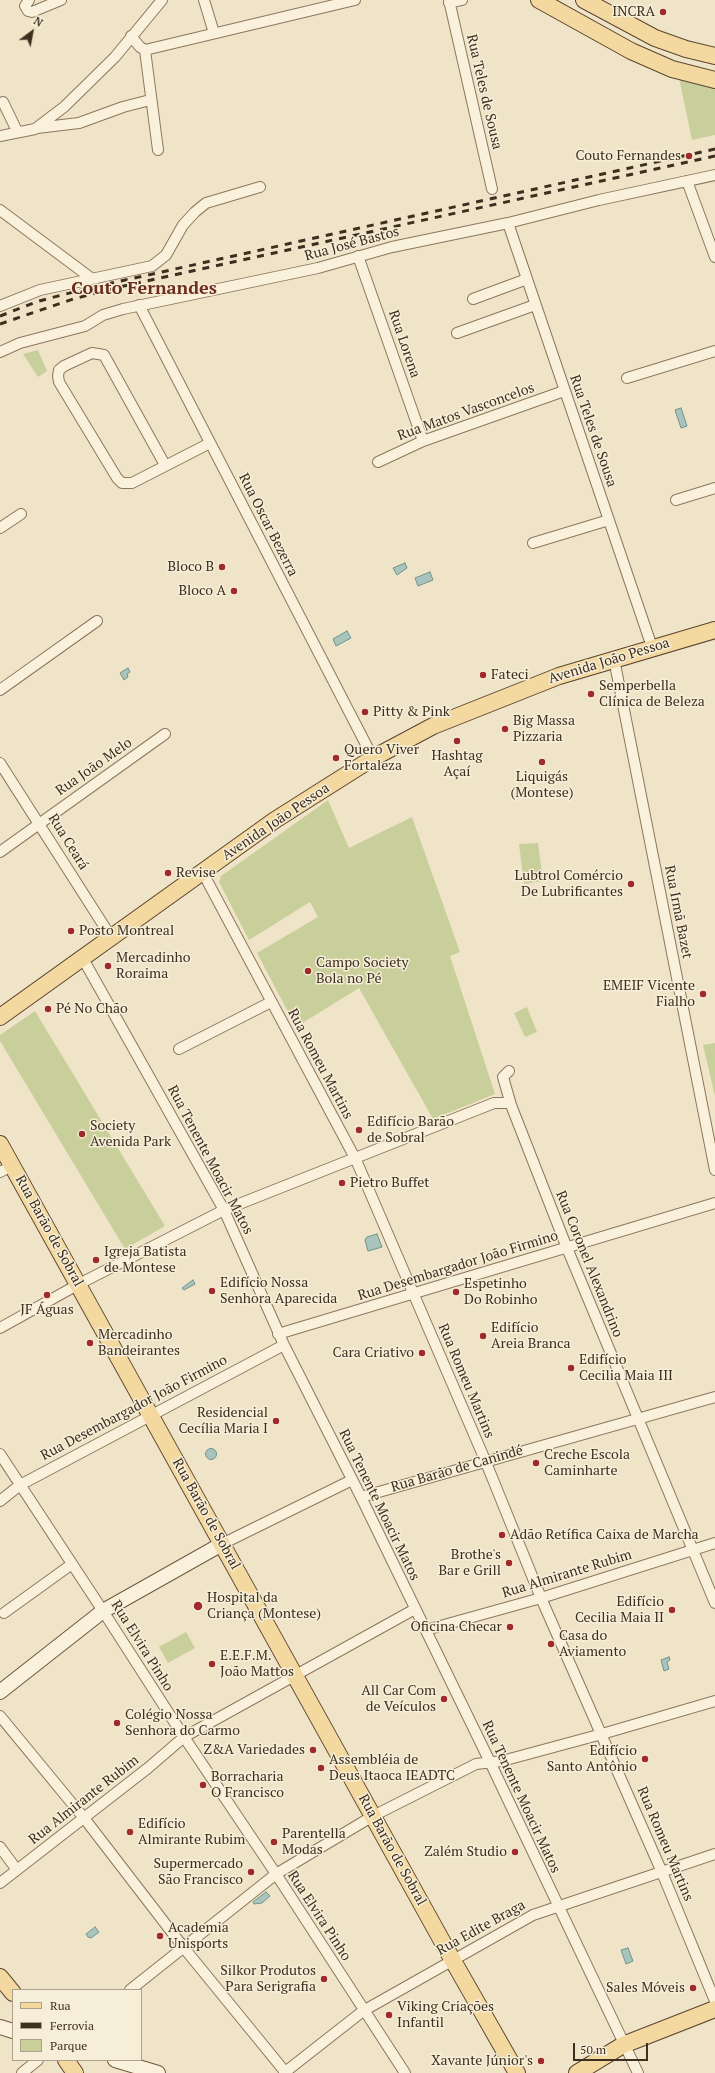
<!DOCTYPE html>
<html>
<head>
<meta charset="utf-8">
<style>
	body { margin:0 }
	#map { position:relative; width:715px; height:2073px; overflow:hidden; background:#f0e4c8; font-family:"PT Serif",serif }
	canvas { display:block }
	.legend { position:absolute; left:12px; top:1989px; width:130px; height:72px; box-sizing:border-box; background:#f7eed8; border:1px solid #ada18e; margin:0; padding:5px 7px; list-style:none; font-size:12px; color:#3d2e20 }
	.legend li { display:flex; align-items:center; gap:8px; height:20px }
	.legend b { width:20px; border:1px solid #ada18e }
	.north { position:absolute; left:12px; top:12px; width:40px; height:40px; -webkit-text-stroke:3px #f7eed8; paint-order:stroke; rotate:32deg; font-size:11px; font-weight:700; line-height:16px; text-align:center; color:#3d2e20 }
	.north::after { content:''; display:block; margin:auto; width:14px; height:18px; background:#3d2e20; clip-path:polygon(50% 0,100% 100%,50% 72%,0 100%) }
	.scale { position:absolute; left:573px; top:2043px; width:75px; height:18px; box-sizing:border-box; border:2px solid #3d2e20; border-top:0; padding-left:5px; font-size:12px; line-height:14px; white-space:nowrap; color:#3d2e20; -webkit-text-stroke:3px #f7eed8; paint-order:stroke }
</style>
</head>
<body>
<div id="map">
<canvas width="715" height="2073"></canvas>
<ul class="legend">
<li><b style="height:5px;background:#f3d9a0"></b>Rua</li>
<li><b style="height:5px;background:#3d2e20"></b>Ferrovia</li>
<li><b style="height:11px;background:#c9cf9b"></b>Parque</li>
</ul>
<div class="north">N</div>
<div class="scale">50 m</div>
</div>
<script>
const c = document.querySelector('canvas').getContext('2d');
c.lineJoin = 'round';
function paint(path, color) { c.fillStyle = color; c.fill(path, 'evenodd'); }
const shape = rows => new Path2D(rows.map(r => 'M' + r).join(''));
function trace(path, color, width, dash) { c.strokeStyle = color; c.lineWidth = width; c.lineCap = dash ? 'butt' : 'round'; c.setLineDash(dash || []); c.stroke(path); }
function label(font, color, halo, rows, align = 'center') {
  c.font = font + ' "PT Serif",serif'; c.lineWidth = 3; c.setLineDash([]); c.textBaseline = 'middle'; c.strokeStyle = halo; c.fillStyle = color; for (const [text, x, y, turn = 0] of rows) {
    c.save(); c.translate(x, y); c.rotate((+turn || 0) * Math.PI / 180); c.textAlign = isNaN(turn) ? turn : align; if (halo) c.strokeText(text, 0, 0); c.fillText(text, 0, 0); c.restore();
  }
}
const green = shape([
	[679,78,715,87,715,135,692,140],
	[38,350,47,371,38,377,23,354],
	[328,800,349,848,412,817,460,952,450,956,495,1094,433,1119,359,988,296,1027,257,953,318,917,310,902,249,940,219,882,221,876],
	[538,843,543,881,524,884,519,844],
	[527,1007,537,1032,525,1037,514,1013],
	[35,1011,165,1226,125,1249,0,1041,0,1035],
	[715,1043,715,1096,703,1045],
	[186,1632,195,1648,168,1663,159,1647]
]);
const water = shape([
	[681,408,687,426,681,428,675,410,681,408],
	[405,563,407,568,397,575,393,568,405,563],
	[430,572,433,580,418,586,415,578,430,572],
	[347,631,351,638,336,646,333,639,347,631],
	[128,668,130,672,127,674,128,677,124,680,120,673,128,668],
	[377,1234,382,1247,368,1251,365,1240,367,1237,377,1234],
	[193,1280,195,1284,184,1290,182,1288,193,1280],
	'205.5 1454a5.5 5.5 0 1 1 11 0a5.5 5.5 0 1 1-11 0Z',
	[669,1657,670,1660,667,1662,669,1669,664,1671,661,1660,669,1657],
	[266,1892,270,1896,262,1903,254,1904,253,1902,266,1892],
	[95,1927,99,1932,91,1938,88,1937,86,1934,95,1927],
	[628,1948,633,1961,626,1964,621,1950,628,1948]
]);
const street = shape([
	[29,0,25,6,28,11,32,12,61,0],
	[204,0,214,33],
	[449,0,492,189],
	[449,3,462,0],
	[131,36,140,47,145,50,355,0],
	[145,50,158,150],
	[3,102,17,131],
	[37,128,79,123,123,107,150,100],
	[0,136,35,129,64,107,115,57,162,0],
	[687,181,715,257],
	[0,210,91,278],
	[508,223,652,647],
	[358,256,423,441],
	[473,299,527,279],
	[139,305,373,758],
	[0,306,40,290,152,266,166,255,183,225,195,212,206,203,260,187],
	[457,333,535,305],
	[0,352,20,343,85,326,103,315,123,309,318,268,392,247,508,223,599,200,715,175],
	[627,378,715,351],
	[378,462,423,441,564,391],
	[165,465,104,355,92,353,64,366,59,370,58,376,59,382,117,478,122,483,132,483,210,443],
	[676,500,715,488],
	[0,528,21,514],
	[533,543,609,520],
	[614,659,715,1170],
	[0,690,97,621],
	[0,763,111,937],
	[0,852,165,734],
	[203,873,356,1160,485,1460,541,1598,661,1870,715,2001],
	[82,957,224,1210,284,1345,361,1497,490,1762,638,2073],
	[179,1049,271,1002],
	[509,1071,503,1077,511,1105],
	[0,1172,12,1166],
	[0,1328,79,1284,224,1210,494,1103,508,1103,511,1105,567,1248,715,1603],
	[278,1334,715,1203],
	[0,1454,103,1611,184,1737,276,1874,405,2073],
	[361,1497,715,1397],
	[0,1501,20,1485,284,1345],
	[222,1544,352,1480],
	[4,1613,72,1564],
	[426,1630,541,1598,715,1543],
	[0,1716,84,1818,184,1948,286,2073],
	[0,1847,17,1870],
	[0,1883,148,1768,184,1737,415,1609],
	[130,1990,276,1874,373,1816,476,1764,502,1761,602,1734,715,1701],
	[22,2073,38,2060],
	[284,2073,363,2011,533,1915,715,1854]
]);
const secondary = shape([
	[0,1692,103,1611,222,1544],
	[0,2027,13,2031],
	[115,2060,158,2073]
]);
const primary = shape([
	[539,0,631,51,672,69,715,80],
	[584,0,655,38,686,49,715,56],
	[0,1017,275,820,373,758,433,726,559,676,715,630],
	[0,1144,452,1959,517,2073],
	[0,1977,13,1993],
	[66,2060,75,2073],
	[577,2073,623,2045,715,2009]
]);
const rail = shape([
	[0,316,39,301,85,289,715,149],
	[0,324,73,299,124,286,715,156]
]);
const markers = [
	[663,12,4,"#9e2a2b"],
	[689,156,4,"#9e2a2b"],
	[222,567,4,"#9e2a2b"],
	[234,591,4,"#9e2a2b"],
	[483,675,4,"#9e2a2b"],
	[591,694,4,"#9e2a2b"],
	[365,712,4,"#9e2a2b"],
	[505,729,4,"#9e2a2b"],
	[457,741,4,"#9e2a2b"],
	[336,758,4,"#9e2a2b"],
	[542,762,4,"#9e2a2b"],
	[168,873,4,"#9e2a2b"],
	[631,884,4,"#9e2a2b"],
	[71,931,4,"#9e2a2b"],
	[108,966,4,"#9e2a2b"],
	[308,971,4,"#9e2a2b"],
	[703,994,4,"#9e2a2b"],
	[48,1009,4,"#9e2a2b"],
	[359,1130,4,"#9e2a2b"],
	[82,1134,4,"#9e2a2b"],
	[342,1183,4,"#9e2a2b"],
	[96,1260,4,"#9e2a2b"],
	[212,1291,4,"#9e2a2b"],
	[456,1292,4,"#9e2a2b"],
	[47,1295,4,"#9e2a2b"],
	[483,1336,4,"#9e2a2b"],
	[90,1343,4,"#9e2a2b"],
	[422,1353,4,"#9e2a2b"],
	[571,1368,4,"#9e2a2b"],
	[276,1421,4,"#9e2a2b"],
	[536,1463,4,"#9e2a2b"],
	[502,1535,4,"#9e2a2b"],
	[509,1563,4,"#9e2a2b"],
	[198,1606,5,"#9e2a2b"],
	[672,1610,4,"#9e2a2b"],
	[510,1627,4,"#9e2a2b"],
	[551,1644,4,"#9e2a2b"],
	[212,1664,4,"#9e2a2b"],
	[444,1699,4,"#9e2a2b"],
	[117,1723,4,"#9e2a2b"],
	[313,1750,4,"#9e2a2b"],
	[645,1759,4,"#9e2a2b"],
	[321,1768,4,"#9e2a2b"],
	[203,1785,4,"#9e2a2b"],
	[130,1832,4,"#9e2a2b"],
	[274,1842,4,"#9e2a2b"],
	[515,1852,4,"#9e2a2b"],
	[251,1872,4,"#9e2a2b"],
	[160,1936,4,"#9e2a2b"],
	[324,1979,4,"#9e2a2b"],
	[693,1988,4,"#9e2a2b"],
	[389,2015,4,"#9e2a2b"],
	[541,2061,4,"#9e2a2b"]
];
const poiNames = [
	["INCRA",655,12,"right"],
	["Couto Fernandes",681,156,"right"],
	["Bloco B",214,567,"right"],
	["Bloco A",226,591,"right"],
	["Fateci",491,675],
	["Semperbella",599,686],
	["Clínica de Beleza",599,702],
	["Pitty & Pink",373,712],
	["Big Massa",513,721],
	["Pizzaria",513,737],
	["Quero Viver",344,750],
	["Fortaleza",344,766],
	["Hashtag",457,756,"center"],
	["Açaí",457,772,"center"],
	["Liquigás",542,777,"center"],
	["(Montese)",542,793,"center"],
	["Revise",176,873],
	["Lubtrol Comércio",623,876,"right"],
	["De Lubrificantes",623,892,"right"],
	["Posto Montreal",79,931],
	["Mercadinho",116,958],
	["Roraima",116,974],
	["Campo Society",316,963],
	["Bola no Pé",316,979],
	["EMEIF Vicente",695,986,"right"],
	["Fialho",695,1002,"right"],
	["Pé No Chão",56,1009],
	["Edifício Barão",367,1122],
	["de Sobral",367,1138],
	["Society",90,1126],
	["Avenida Park",90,1142],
	["Pietro Buffet",350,1183],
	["Igreja Batista",104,1252],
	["de Montese",104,1268],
	["Edifício Nossa",220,1283],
	["Senhora Aparecida",220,1299],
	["Espetinho",464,1284],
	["Do Robinho",464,1300],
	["JF Águas",47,1310,"center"],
	["Edifício",491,1328],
	["Areia Branca",491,1344],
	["Mercadinho",98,1335],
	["Bandeirantes",98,1351],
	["Cara Criativo",414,1353,"right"],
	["Edifício",579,1360],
	["Cecilia Maia III",579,1376],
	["Residencial",268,1413,"right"],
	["Cecília Maria I",268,1429,"right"],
	["Creche Escola",544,1455],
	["Caminharte",544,1471],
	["Adão Retífica Caixa de Marcha",510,1535],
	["Brothe's",501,1555,"right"],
	["Bar e Grill",501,1571,"right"],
	["Hospital da",207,1598],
	["Criança (Montese)",207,1614],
	["Edifício",664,1602,"right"],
	["Cecilia Maia II",664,1618,"right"],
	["Oficina Checar",502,1627,"right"],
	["Casa do",559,1636],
	["Aviamento",559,1652],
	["E.E.F.M.",220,1656],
	["João Mattos",220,1672],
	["All Car Com",436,1691,"right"],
	["de Veículos",436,1707,"right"],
	["Colégio Nossa",125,1715],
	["Senhora do Carmo",125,1731],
	["Z&A Variedades",305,1750,"right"],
	["Edifício",637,1751,"right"],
	["Santo Antônio",637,1767,"right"],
	["Assembléia de",329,1760],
	["Deus Itaoca IEADTC",329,1776],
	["Borracharia",211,1777],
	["O Francisco",211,1793],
	["Edifício",138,1824],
	["Almirante Rubim",138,1840],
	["Parentella",282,1834],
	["Modas",282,1850],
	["Zalém Studio",507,1852,"right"],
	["Supermercado",243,1864,"right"],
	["São Francisco",243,1880,"right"],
	["Academia",168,1928],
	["Unisports",168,1944],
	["Silkor Produtos",316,1971,"right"],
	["Para Serigrafia",316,1987,"right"],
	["Sales Móveis",685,1988,"right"],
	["Viking Criações",397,2007],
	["Infantil",397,2023],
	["Xavante Júnior's",533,2061,"right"]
];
const streetNames = [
	["Rua Teles de Sousa",484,92,77],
	["Rua José Bastos",352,244,-15],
	["Rua Lorena",404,344,71],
	["Rua Matos Vasconcelos",466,412,-20],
	["Rua Teles de Sousa",593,431,71],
	["Rua Oscar Bezerra",268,525,63],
	["Avenida João Pessoa",609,661,-17],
	["Rua João Melo",94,767,-35],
	["Avenida João Pessoa",276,822,-34],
	["Rua Ceará",68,842,58],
	["Rua Irmã Bazet",678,912,79],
	["Rua Romeu Martins",320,1064,62],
	["Rua Tenente Moacir Matos",210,1160,62],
	["Rua Barão de Sobral",49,1231,61],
	["Rua Coronel Alexandrino",589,1264,68],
	["Rua Desembargador João Firmino",458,1266,-17],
	["Rua Romeu Martins",466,1381,67],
	["Rua Desembargador João Firmino",134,1408,-28],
	["Rua Barão de Canindé",457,1469,-16],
	["Rua Tenente Moacir Matos",379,1505,64],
	["Rua Barão de Sobral",206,1514,61],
	["Rua Almirante Rubim",567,1574,-17],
	["Rua Elvira Pinho",142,1646,58],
	["Rua Tenente Moacir Matos",521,1797,65],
	["Rua Almirante Rubim",84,1800,-38],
	["Rua Romeu Martins",665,1844,67],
	["Rua Barão de Sobral",392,1850,61],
	["Rua Elvira Pinho",319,1916,57],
	["Rua Edite Braga",481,1928,-29]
];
const districtNames = [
	["Couto Fernandes",144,289]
];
paint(green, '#c9cf9b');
paint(water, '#a9c4bc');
trace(water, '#6f938a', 1);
trace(street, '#8d765c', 12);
trace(secondary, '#6f573f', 16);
trace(primary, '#5b4430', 18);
trace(street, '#faf1dc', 10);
trace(secondary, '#faf1dc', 14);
trace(primary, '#f3d9a0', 16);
trace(rail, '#3d2e20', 3, [7, 7]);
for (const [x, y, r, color] of markers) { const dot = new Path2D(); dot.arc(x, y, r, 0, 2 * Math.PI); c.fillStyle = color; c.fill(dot); trace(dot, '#f7eed8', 1.5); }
label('14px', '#3d2e20', '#f7eed8', poiNames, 'left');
label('14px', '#3d2e20', '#f7eed8', streetNames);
label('bold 18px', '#6b2e1e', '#f7eed8', districtNames);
</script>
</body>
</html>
